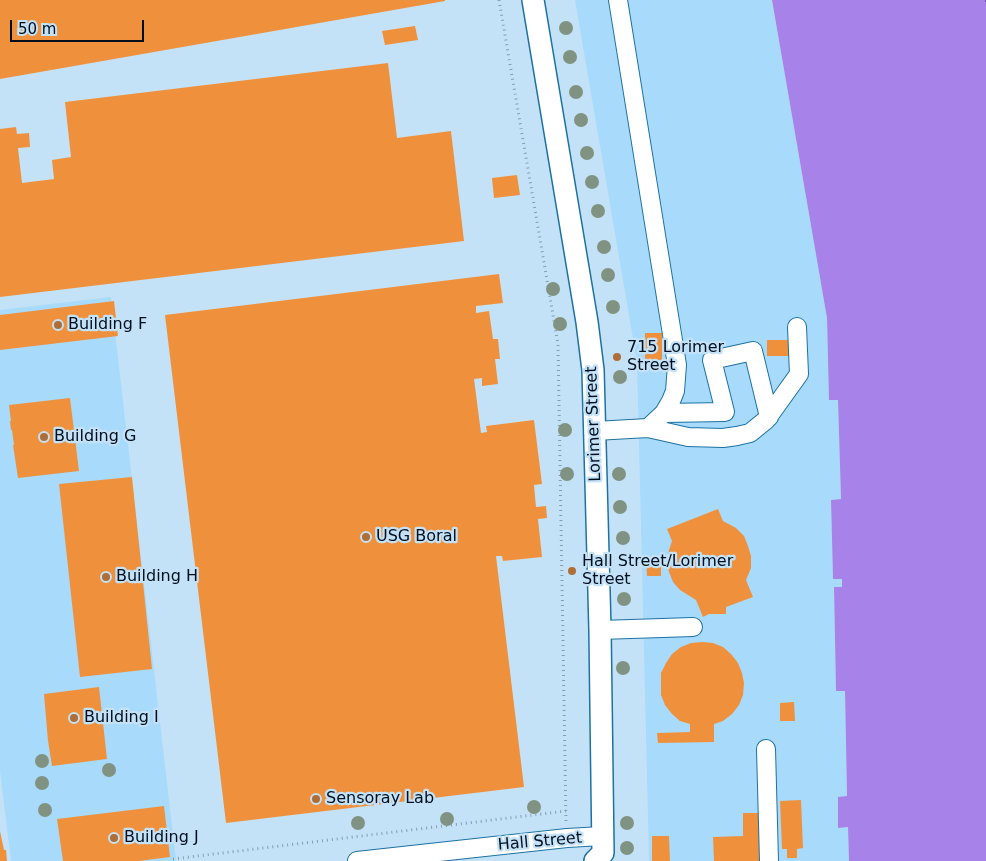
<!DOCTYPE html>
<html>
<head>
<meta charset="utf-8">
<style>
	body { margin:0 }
	#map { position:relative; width:986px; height:861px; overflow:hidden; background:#c4e2f7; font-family:"DejaVu Sans",sans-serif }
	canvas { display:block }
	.scale { position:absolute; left:10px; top:20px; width:134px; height:22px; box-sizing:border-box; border:2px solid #000f1e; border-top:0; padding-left:6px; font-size:15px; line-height:18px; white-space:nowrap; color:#000f1e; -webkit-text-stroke:4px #c4e2f7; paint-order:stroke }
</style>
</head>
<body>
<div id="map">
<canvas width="986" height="861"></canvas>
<div class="scale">50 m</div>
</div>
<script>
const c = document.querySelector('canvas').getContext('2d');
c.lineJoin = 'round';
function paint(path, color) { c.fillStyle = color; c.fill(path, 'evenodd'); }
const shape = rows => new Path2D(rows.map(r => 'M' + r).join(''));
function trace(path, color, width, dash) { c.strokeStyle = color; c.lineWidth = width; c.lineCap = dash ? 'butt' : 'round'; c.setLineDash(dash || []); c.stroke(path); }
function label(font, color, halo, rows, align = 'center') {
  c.font = font + ' "DejaVu Sans",sans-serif'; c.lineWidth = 4.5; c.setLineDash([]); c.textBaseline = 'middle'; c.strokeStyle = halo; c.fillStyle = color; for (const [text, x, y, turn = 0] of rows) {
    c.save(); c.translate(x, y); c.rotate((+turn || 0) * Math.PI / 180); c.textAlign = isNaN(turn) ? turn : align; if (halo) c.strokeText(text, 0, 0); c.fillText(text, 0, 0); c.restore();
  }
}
const built = shape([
	[575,0,772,0,827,318,829,400,838,400,841,499,831,500,833,579,842,579,842,587,834,587,836,691,845,690,847,796,839,828,848,827,849,861,649,861,637,362],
	[111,297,176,861,11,861,0,771,0,310]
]);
const water = shape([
	[772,0,986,0,986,861,849,861,848,827,838,828,838,797,847,796,845,691,836,691,834,587,842,587,842,579,833,579,831,500,841,499,838,400,829,400,827,318]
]);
const ferry = shape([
	[986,0,986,2]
]);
const building = shape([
	[0,0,445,0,445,1,0,79],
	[415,26,418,40,385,45,382,31],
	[388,63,397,138,451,131,464,241,0,297,0,129,16,127,17,134,29,133,30,147,18,148,22,183,54,179,52,160,71,157,65,102],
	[517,175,520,195,494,198,492,178],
	[499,274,503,303,476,306,476,313,489,311,493,339,498,339,500,359,495,359,498,384,482,386,482,378,474,379,481,433,487,432,486,426,534,420,542,484,534,485,536,507,546,506,547,518,538,519,542,557,503,561,502,556,496,556,524,787,226,823,165,315],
	[114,301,118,336,0,350,0,315],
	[645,333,662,333,662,360,645,360],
	[767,340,792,340,792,356,767,356],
	[70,398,79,471,18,478,13,445,14,445,12,430,11,430,10,421,11,421,9,405],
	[132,477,152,669,80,677,59,484],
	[718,509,723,521,736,528,744,536,748,546,751,556,751,568,746,580,753,597,726,607,726,614,709,614,703,617,696,600,680,590,673,582,669,572,667,561,669,550,672,541,667,529],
	[646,558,661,558,661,576,647,576],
	[702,642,713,643,723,647,731,654,738,663,742,673,744,683,743,695,739,705,732,714,723,721,714,724,714,742,658,743,657,733,690,732,690,724,680,721,672,714,665,705,661,695,661,673,666,663,672,654,681,647,691,643],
	[99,687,107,759,52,766,48,741,44,694],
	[794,702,795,721,780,721,780,703],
	[801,800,803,848,797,849,797,858,787,858,787,849,782,849,780,801],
	[164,806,170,857,139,861,63,861,57,819],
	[743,813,762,813,763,861,714,861,713,837,743,836],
	[0,831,4,850,6,850,7,861,0,861],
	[652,836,669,836,670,861,652,861]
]);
const path = shape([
	[499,0,558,344,566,822],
	[173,859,566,811]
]);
const minor = shape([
	[618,0,677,365,675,391,671,401,664,413,648,428],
	[664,413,725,412,712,360,753,351,769,417],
	[595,431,648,428,688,437,723,438,737,436,750,433,766,420,799,374,797,327],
	[600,630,693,627],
	[766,749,769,861],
	[357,861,567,838,602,836]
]);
const major = shape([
	[533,0,587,322,593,370,600,630,603,853,595,861]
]);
const trees = [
	[566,28],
	[570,57],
	[576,92],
	[581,120],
	[587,153],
	[592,182],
	[598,211],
	[604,247],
	[608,275],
	[553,289],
	[613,307],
	[560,324],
	[620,377],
	[565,430],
	[567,474],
	[619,474],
	[620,507],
	[623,538],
	[624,599],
	[623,668],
	[42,761],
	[109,770],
	[42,783],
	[534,807],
	[45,810],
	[447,819],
	[358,823],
	[627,823],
	[627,848]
];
const markers = [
	[58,325,5,"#ae6e37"],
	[617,357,5,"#ae6e37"],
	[44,437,5,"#ae6e37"],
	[366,537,5,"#ae6e37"],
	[572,571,5,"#ae6e37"],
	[106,577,5,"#ae6e37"],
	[74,718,5,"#ae6e37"],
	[316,799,5,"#ae6e37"],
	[114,838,5,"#ae6e37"]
];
const poiNames = [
	["Building F",68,325],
	["715 Lorimer",627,348],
	["Street",627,366],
	["Building G",54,437],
	["USG Boral",376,537],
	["Hall Street/Lorimer",582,562],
	["Street",582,580],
	["Building H",116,577],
	["Building I",84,718],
	["Sensoray Lab",326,799],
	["Building J",124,838]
];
const streetNames = [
	["Lorimer Street",594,424,-92],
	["Hall Street",540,842,-5]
];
paint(built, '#a8dafc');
paint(water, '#a783e9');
trace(ferry, '#380b67', 1, [6, 5]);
paint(building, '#ef913c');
trace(minor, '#1c72a2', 20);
trace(major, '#1c72a2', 24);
trace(path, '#849eb1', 3, [1, 4]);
trace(minor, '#fff', 18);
trace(major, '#fff', 21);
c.fillStyle = '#809382';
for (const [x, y] of trees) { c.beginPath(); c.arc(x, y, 7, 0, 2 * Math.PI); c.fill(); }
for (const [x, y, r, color] of markers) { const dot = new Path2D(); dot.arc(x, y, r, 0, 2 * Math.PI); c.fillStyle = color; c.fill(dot); trace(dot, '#c4e2f7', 2); }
label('16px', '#000f1e', '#c4e2f7', poiNames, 'left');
label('16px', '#000f1e', '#c4e2f7', streetNames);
</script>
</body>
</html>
